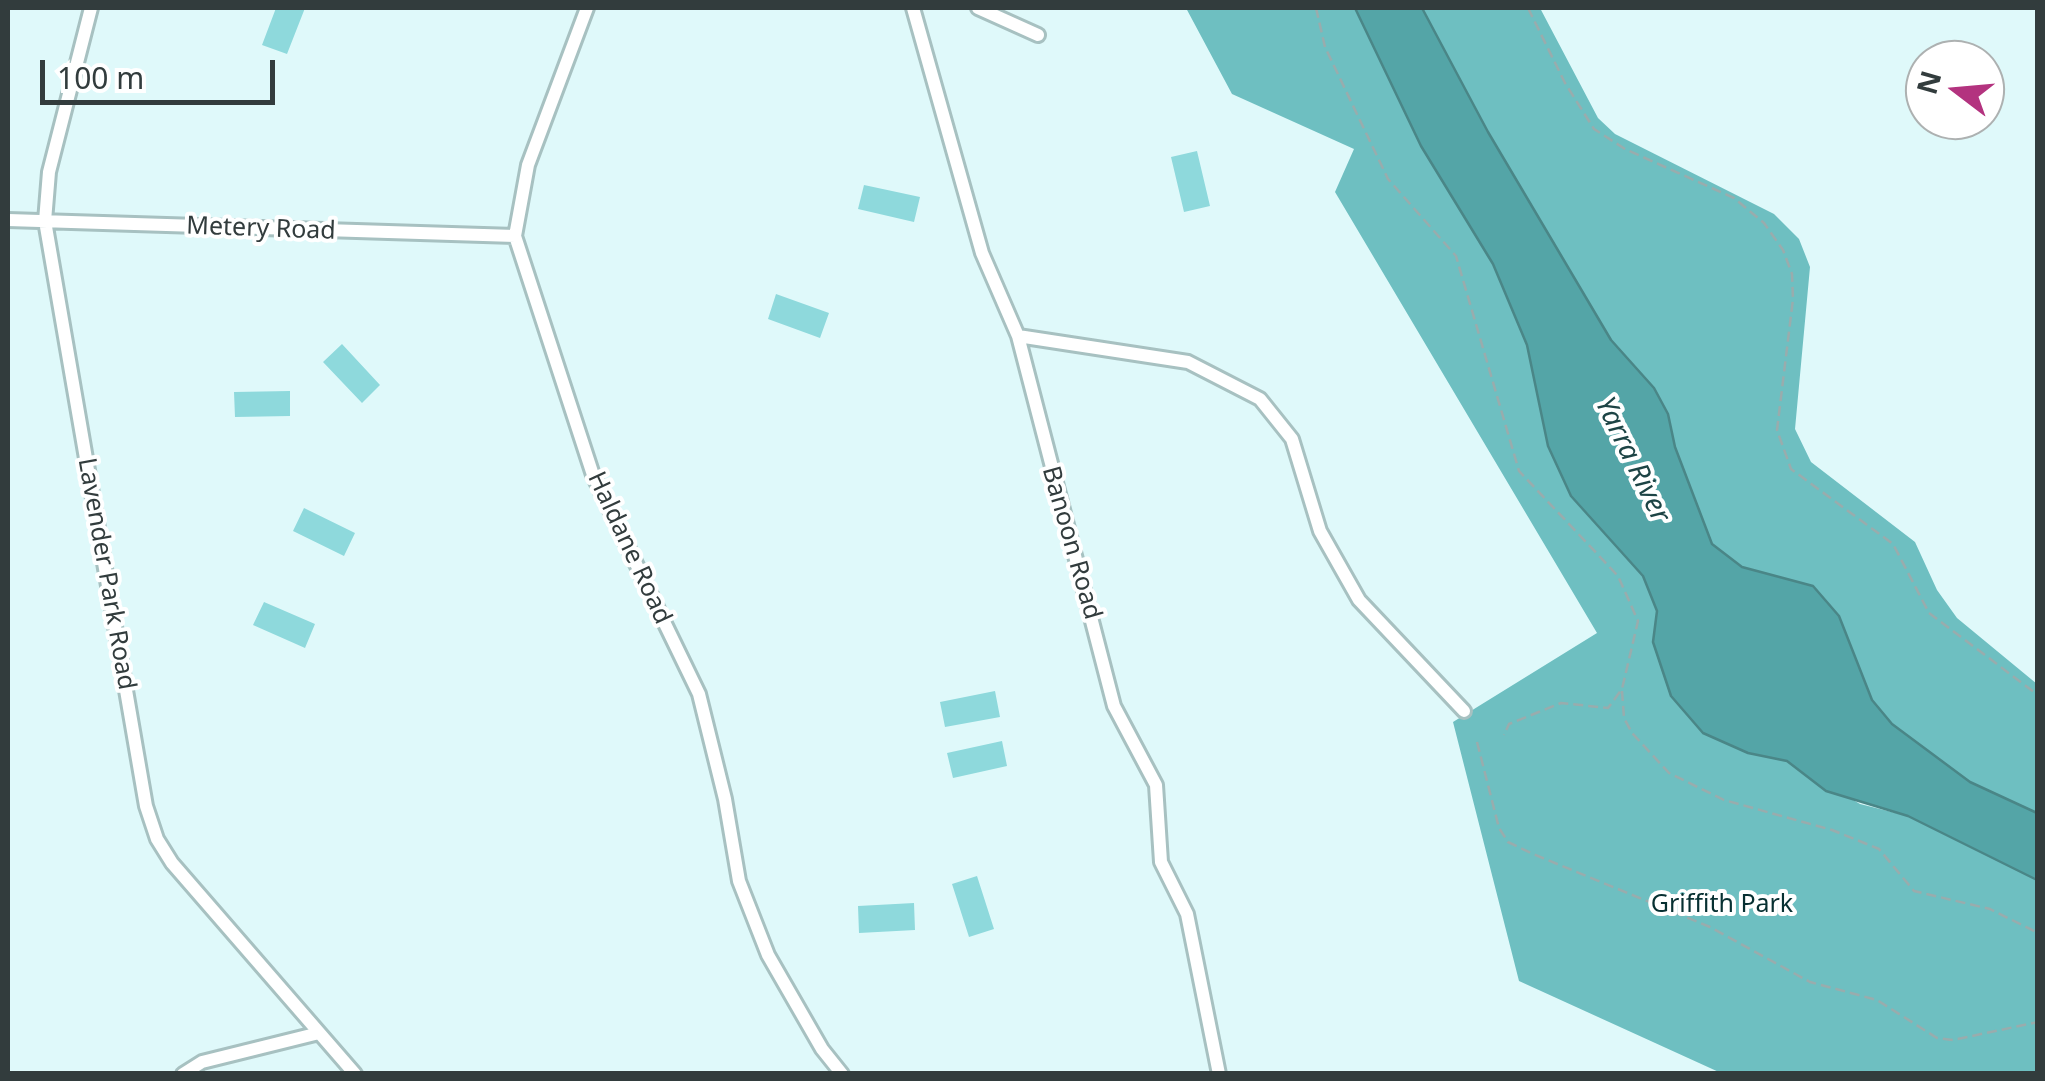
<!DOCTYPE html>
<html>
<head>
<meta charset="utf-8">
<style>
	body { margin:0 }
	#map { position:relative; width:2045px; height:1081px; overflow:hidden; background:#dff9fa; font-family:"Noto Sans",sans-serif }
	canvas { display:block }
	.frame { position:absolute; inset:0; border:10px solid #323c3d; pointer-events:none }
	.north { position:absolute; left:1905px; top:40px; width:100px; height:100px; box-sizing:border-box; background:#fff; border:2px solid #adb1b1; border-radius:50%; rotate:286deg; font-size:28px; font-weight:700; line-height:40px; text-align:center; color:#323c3d }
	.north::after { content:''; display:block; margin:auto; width:35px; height:45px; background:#b3337f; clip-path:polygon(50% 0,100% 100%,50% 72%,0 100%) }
	.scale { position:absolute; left:40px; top:60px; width:235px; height:45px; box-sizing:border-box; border:5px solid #323c3d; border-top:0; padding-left:12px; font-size:30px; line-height:35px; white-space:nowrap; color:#323c3d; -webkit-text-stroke:8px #fff; paint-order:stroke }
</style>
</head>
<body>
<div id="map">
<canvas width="2045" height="1081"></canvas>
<div class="frame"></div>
<div class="north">N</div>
<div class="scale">100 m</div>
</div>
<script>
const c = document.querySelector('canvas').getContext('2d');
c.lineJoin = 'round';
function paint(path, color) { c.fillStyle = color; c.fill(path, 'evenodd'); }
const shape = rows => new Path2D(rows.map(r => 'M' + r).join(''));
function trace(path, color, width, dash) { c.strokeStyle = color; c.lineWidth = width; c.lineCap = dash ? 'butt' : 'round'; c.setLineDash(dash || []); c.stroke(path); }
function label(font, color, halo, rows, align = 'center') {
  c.font = font + ' "Noto Sans",sans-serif'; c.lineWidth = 8; c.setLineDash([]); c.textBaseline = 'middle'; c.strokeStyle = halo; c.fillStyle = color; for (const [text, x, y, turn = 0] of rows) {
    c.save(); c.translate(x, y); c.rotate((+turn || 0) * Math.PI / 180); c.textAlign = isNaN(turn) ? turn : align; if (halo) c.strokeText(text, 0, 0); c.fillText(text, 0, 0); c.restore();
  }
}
const green = shape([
	[276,8,305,8,287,54,262,45],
	[1197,151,1210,206,1184,212,1171,157],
	[864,185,920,197,914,222,858,209],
	[776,294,829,313,820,338,768,319],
	[342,344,380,385,362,403,323,362],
	[290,391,290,416,235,417,234,392],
	[304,508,355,533,344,556,293,531],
	[264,602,315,624,305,648,253,625],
	[995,691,1000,717,945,727,940,702],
	[1002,741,1007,766,953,778,947,753],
	[977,876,994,929,969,937,952,884],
	[914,903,915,930,859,933,858,906]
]);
const forest = shape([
	[1186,8,1355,8,1421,146,1493,264,1527,345,1548,446,1571,496,1643,576,1657,611,1653,642,1748,753,1788,761,1860,804,1908,816,2037,880,2037,1073,1721,1073,1519,981,1453,722,1597,633,1335,192,1354,149,1232,94],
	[1422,8,1540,8,1598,118,1615,134,1774,214,1799,239,1810,267,1795,429,1811,462,1915,542,1937,590,1957,618,2037,684,2037,813,1970,782,1892,724,1872,700,1839,616,1813,586,1742,567,1712,544,1675,447,1668,414,1654,388,1611,340,1488,132]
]);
const water = shape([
	[1355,8,1422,8,1488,132,1611,340,1654,388,1668,414,1675,447,1712,544,1742,567,1813,586,1839,616,1872,700,1892,724,1970,782,2037,813,2037,880,1908,816,1826,791,1787,761,1748,753,1703,733,1671,696,1653,642,1657,611,1643,576,1571,496,1548,446,1527,345,1493,264,1421,146,1355,8]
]);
const path = shape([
	[1316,8,1325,47,1388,179,1456,256,1519,471,1618,576,1638,621,1622,689,1608,708,1561,703,1509,724,1504,735],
	[1528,8,1565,83,1594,129,1625,149,1734,198,1764,223,1783,250,1792,274,1793,299,1777,430,1791,469,1893,544,1929,613,2038,695],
	[1622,691,1624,718,1632,733,1669,773,1724,800,1832,830,1879,849,1914,891,1990,909,2038,933],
	[1477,742,1499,828,1508,842,1533,854,1710,927,1810,982,1877,1000,1937,1038,1953,1040,2038,1022]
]);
const street = shape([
	[91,8,49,172,45,221,146,806,157,839,172,863,355,1074],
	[587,8,528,165,515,236,593,475,699,694,725,799,739,881,768,955,822,1049,842,1074],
	[913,8,982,253,1018,336,1114,706,1156,785,1161,862,1187,914,1219,1074],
	[978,8,1038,35],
	[8,220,515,236],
	[1018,336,1188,362,1260,399,1292,439,1320,531,1359,600,1464,711],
	[183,1074,202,1062,319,1033]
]);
const streetNames = [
	["Metery Road",261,229,2],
	["Banoon Road",1071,543,74],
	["Haldane Road",629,548,65],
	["Lavender Park Road",106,574,80]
];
const parkNames = [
	["Griffith Park",1722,905]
];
const waterNames = [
	["Yarra River",1632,460,64]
];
paint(green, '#8ed9dc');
paint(forest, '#6ebfc1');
paint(water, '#54a5a7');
trace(water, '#4a8687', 2.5);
trace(street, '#a7c1c1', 18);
trace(path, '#99acad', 2.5, [10, 5]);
trace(street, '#fff', 12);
label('25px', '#323c3d', '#fff', streetNames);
label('25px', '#073032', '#fff', parkNames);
label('italic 28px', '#1d4445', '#fff', waterNames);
</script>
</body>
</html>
